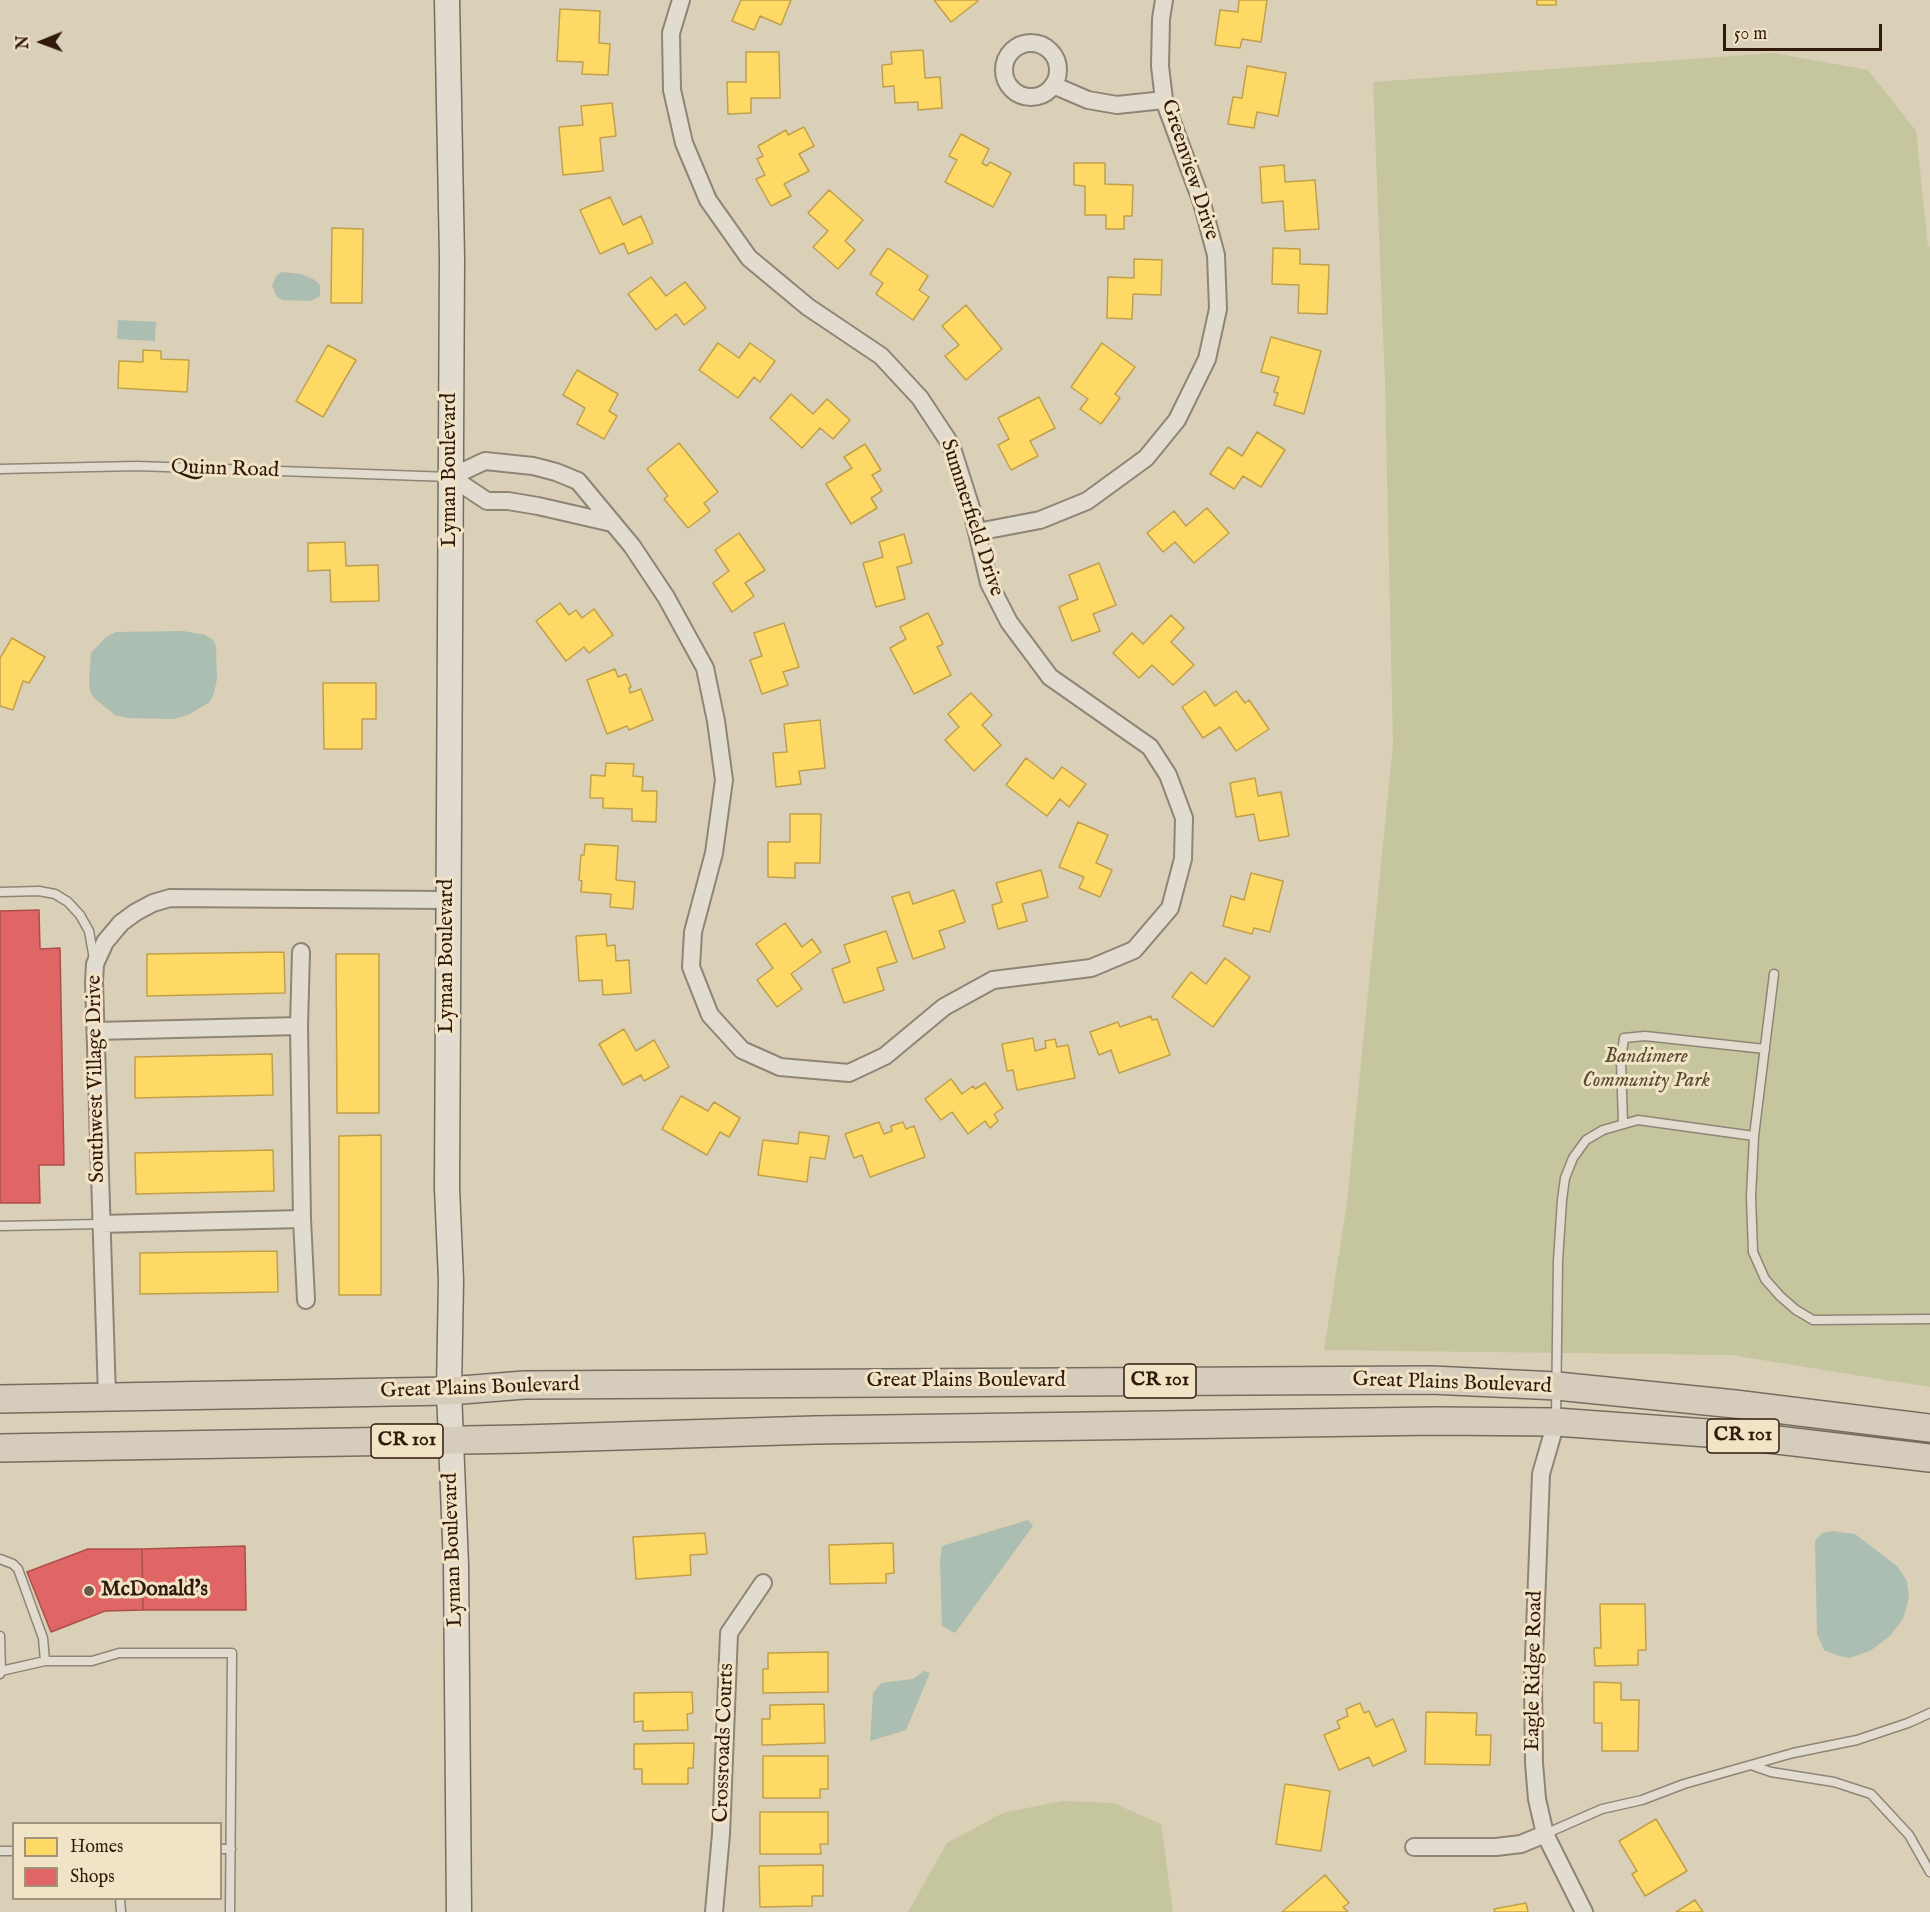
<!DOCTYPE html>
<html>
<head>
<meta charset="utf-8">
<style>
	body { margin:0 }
	#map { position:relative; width:1930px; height:1912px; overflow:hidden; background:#dacfb7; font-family:"IM FELL English",serif }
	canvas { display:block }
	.legend { position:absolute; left:12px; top:1822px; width:210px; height:78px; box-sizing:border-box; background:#f1e3c6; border:2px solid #a4937c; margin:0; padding:8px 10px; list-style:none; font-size:18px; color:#311a0c }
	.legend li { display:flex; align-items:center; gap:12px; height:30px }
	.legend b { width:30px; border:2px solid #a4937c }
	.north { position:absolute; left:12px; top:12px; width:60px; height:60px; -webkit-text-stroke:4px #f1e3c6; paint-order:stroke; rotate:269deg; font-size:16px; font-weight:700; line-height:24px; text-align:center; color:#311a0c }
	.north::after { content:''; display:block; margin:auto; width:21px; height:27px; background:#311a0c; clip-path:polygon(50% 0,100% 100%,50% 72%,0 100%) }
	.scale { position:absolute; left:1723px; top:24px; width:159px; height:27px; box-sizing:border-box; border:3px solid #311a0c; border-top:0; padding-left:8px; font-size:18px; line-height:21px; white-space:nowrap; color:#311a0c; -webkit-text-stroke:4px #f1e3c6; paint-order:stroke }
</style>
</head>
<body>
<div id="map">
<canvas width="1930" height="1912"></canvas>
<ul class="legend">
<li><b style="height:16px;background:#ffd966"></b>Homes</li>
<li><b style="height:16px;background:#e06666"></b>Shops</li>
</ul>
<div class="north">N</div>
<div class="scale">50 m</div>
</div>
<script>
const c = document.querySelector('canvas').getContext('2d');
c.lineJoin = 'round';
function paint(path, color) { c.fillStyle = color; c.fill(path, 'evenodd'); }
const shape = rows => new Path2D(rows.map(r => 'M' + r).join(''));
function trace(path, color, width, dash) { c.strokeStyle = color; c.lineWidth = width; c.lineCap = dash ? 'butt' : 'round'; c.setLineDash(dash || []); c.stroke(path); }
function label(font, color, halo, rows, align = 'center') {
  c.font = font + ' "IM FELL English",serif'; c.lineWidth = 6; c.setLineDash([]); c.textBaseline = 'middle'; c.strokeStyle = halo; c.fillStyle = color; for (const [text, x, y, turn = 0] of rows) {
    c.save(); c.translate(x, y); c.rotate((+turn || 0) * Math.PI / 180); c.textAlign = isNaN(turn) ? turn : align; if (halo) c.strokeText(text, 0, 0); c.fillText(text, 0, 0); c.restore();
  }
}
const green = shape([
	[1774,53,1868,70,1916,131,1928,248,1930,246,1930,1387,1731,1355,1324,1350,1347,1203,1393,745,1385,383,1373,82],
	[1062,1801,1113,1803,1161,1824,1173,1912,908,1912,947,1843,1003,1813]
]);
const water = shape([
	[281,272,301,274,315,280,320,285,320,296,311,301,283,300,277,297,272,286,276,276],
	[118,320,156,322,155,341,117,339],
	[183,631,205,635,213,640,216,646,217,679,214,693,210,702,188,715,174,719,128,718,115,715,94,698,90,691,89,678,91,653,106,637,116,632],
	[1028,1520,1033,1526,955,1633,942,1626,940,1560,942,1546],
	[1832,1531,1855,1534,1897,1566,1907,1581,1909,1598,1903,1619,1890,1636,1870,1651,1849,1658,1836,1655,1824,1650,1817,1634,1815,1541,1822,1533],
	[924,1671,930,1673,906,1730,870,1741,873,1693,881,1683,913,1679]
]);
const homes = shape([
	[741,0,791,0,781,25,760,16,754,30,732,21,741,0],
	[934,0,977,0,978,1,951,22,934,0],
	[1239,0,1267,0,1261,42,1242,39,1240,48,1215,45,1220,10,1238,12,1239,0],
	[1537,0,1556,0,1556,5,1537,5,1537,0],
	[560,9,600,11,599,43,610,44,608,75,582,74,583,62,557,61,560,9],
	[923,50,925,78,940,77,942,108,918,110,918,102,895,103,894,86,883,87,882,65,892,64,891,52,923,50],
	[746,52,779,52,780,98,751,98,751,113,728,114,727,82,746,82,746,52],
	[1247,66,1286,73,1278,116,1257,112,1254,128,1228,124,1233,97,1242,98,1247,66],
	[612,103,616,136,600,138,603,171,563,175,559,127,583,125,581,106,612,103],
	[804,127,814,146,799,154,809,171,784,184,791,196,771,206,756,179,765,175,757,159,763,156,758,146,786,130,788,135,804,127],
	[961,134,989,149,982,163,987,166,990,162,1011,173,993,207,945,182,957,160,949,156,961,134],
	[1074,163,1105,163,1105,184,1133,185,1132,216,1124,216,1124,229,1106,229,1106,215,1085,215,1085,186,1074,185,1074,163],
	[1284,165,1285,182,1315,180,1319,229,1285,231,1283,201,1262,203,1260,167,1284,165],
	[829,190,863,220,845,241,855,250,838,269,813,247,828,231,808,213,829,190],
	[610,197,623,225,641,216,653,243,628,254,624,243,600,254,580,210,610,197],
	[332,228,363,229,362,303,331,303,332,228],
	[888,248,928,276,919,290,929,297,913,320,876,294,883,283,870,274,888,248],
	[1273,248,1300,249,1300,264,1329,265,1327,314,1298,313,1299,285,1272,284,1273,248],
	[1134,259,1162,260,1161,295,1133,294,1132,319,1107,318,1108,277,1134,278,1134,259],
	[651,277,666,296,685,282,706,308,684,325,676,314,656,330,628,294,651,277],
	[966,305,1002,349,966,380,945,356,959,345,942,326,966,305],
	[1271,337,1321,351,1304,414,1274,405,1278,393,1274,392,1279,377,1261,372,1271,337],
	[718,343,739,358,750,343,775,361,760,382,754,377,738,398,699,370,718,343],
	[1102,343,1135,367,1115,394,1120,398,1101,424,1080,409,1088,399,1071,387,1102,343],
	[328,345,356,360,323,417,296,401,328,345],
	[143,350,161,351,161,359,189,360,187,392,118,388,119,361,143,362,143,350],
	[577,370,618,394,609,411,617,416,604,439,577,424,585,408,563,395,577,370],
	[791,394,813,414,827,399,850,420,833,439,820,428,802,448,770,418,791,394],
	[1039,397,1055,428,1030,441,1038,456,1011,470,998,445,1009,439,998,418,1039,397],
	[1257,432,1285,450,1261,487,1243,476,1234,489,1210,474,1228,447,1242,456,1257,432],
	[679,443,718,492,704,503,710,511,688,528,664,499,668,496,647,469,679,443],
	[865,444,881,470,872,475,882,491,871,498,877,508,851,524,826,484,852,468,844,457,865,444],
	[1207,508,1229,533,1194,563,1175,542,1163,552,1147,533,1174,511,1186,526,1207,508],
	[739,533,765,570,745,583,754,596,732,612,713,583,729,571,715,550,739,533],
	[904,534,912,563,897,567,905,599,876,607,863,563,883,557,879,542,904,534],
	[345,542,346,566,378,565,379,601,331,602,330,570,308,571,308,543,345,542],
	[1099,563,1116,605,1093,614,1100,631,1072,641,1059,607,1078,599,1069,575,1099,563],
	[560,603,569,615,576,610,582,618,594,609,613,635,589,653,584,647,566,661,536,621,560,603],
	[928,613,943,644,937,647,951,675,914,694,890,648,906,639,900,627,928,613],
	[1171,615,1184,628,1171,642,1194,665,1173,685,1152,665,1139,678,1113,653,1132,633,1143,644,1171,615],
	[784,623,799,667,783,672,788,685,762,694,750,660,762,656,754,633,784,623],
	[12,638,45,657,29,683,23,681,13,710,0,706,0,658,12,638],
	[615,669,618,677,626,674,631,687,629,688,630,693,641,689,653,720,629,730,627,726,607,734,587,680,615,669],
	[323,683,376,683,376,719,362,719,362,749,324,749,323,683],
	[1205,691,1215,706,1236,691,1245,703,1249,700,1269,729,1236,751,1220,727,1203,738,1182,707,1205,691],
	[971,693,992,715,982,725,1001,745,974,771,945,740,959,727,948,714,971,693],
	[820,720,825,768,799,771,801,784,776,787,773,753,787,752,784,724,820,720],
	[1026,758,1053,779,1062,767,1086,784,1069,807,1060,799,1047,816,1006,785,1026,758],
	[606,763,634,764,633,776,643,777,642,791,657,791,656,822,632,821,632,809,603,808,603,798,590,798,591,775,605,776,606,763],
	[1255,778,1258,796,1281,792,1289,836,1259,841,1254,814,1236,817,1230,783,1255,778],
	[790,814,821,814,820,863,795,863,795,878,768,877,768,842,790,842,790,814],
	[1078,822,1108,835,1096,863,1112,870,1100,897,1079,888,1084,877,1059,867,1078,822],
	[585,844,618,846,616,880,635,882,633,909,610,907,611,894,581,892,582,881,579,880,581,855,584,855,585,844],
	[1041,870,1048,897,1022,904,1027,921,998,929,992,905,1002,902,996,883,1041,870],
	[1251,873,1283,881,1270,932,1254,928,1252,934,1223,926,1231,896,1244,900,1251,873],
	[954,890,965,922,939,931,945,948,913,959,892,897,909,892,913,904,954,890],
	[785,923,802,947,812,939,821,952,791,974,802,989,777,1007,757,980,773,968,756,944,785,923],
	[886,931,897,962,877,968,884,990,844,1003,832,969,850,962,844,945,886,931],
	[606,934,607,946,615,945,616,961,629,960,631,993,603,995,602,980,579,981,576,936,606,934],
	[284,952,285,993,147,996,147,954,284,952],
	[336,954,379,954,379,1113,337,1113,336,954],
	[1225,958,1250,977,1213,1027,1172,997,1191,972,1206,984,1225,958],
	[1151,1016,1152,1020,1157,1019,1170,1055,1119,1073,1111,1050,1099,1055,1090,1032,1118,1022,1120,1027,1151,1016],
	[624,1029,636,1051,654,1040,669,1067,644,1081,641,1075,623,1085,599,1044,624,1029],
	[1033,1038,1035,1051,1046,1048,1045,1041,1055,1039,1057,1047,1068,1045,1075,1078,1017,1090,1013,1070,1007,1071,1002,1044,1033,1038],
	[272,1054,273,1095,135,1098,135,1057,272,1054],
	[951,1079,962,1094,973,1086,975,1089,985,1083,1003,1108,994,1114,998,1121,990,1128,985,1121,968,1134,952,1112,941,1120,925,1099,951,1079],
	[681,1096,708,1111,714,1102,740,1118,729,1137,720,1132,707,1155,662,1129,681,1096],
	[879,1122,884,1134,892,1131,891,1126,903,1122,906,1129,914,1126,925,1157,870,1177,862,1155,854,1158,845,1134,879,1122],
	[799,1132,829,1136,825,1159,810,1157,807,1182,758,1175,763,1140,798,1144,799,1132],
	[381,1135,381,1295,339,1295,339,1136,381,1135],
	[273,1150,274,1191,136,1194,135,1153,273,1150],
	[277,1251,278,1292,140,1294,140,1253,277,1251],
	[705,1533,707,1554,690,1555,691,1575,636,1579,633,1537,705,1533],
	[893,1543,894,1573,886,1574,886,1583,830,1584,829,1545,893,1543],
	[1600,1604,1645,1604,1646,1650,1638,1650,1638,1665,1595,1666,1594,1648,1601,1648,1600,1604],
	[828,1652,828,1692,763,1693,763,1669,768,1669,768,1653,828,1652],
	[1594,1682,1621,1683,1621,1700,1639,1700,1638,1751,1602,1751,1602,1723,1594,1723,1594,1682],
	[692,1692,693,1713,687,1714,688,1730,643,1731,643,1721,634,1722,634,1693,692,1692],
	[1360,1703,1364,1713,1369,1711,1376,1727,1393,1719,1406,1751,1373,1766,1369,1757,1339,1770,1324,1735,1340,1728,1337,1721,1348,1716,1346,1709,1360,1703],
	[824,1704,825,1743,762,1745,762,1719,770,1719,770,1705,824,1704],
	[1426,1712,1477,1713,1476,1735,1491,1735,1490,1765,1425,1764,1426,1712],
	[694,1743,693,1768,688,1768,688,1784,642,1784,642,1769,634,1769,634,1744,694,1743],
	[763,1756,828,1756,828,1789,820,1789,820,1798,763,1798,763,1756],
	[1285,1784,1330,1791,1321,1851,1276,1844,1285,1784],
	[760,1812,828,1812,828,1844,820,1844,821,1854,760,1854,760,1812],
	[1656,1819,1687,1871,1645,1896,1632,1874,1637,1871,1619,1841,1656,1819],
	[823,1865,823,1896,812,1896,812,1906,760,1907,759,1866,823,1865],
	[1325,1875,1349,1903,1343,1907,1348,1912,1282,1912,1325,1875],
	[1695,1900,1703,1912,1676,1912,1695,1900],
	[1526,1903,1528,1912,1495,1912,1494,1909,1526,1903]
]);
const shops = shape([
	[39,910,40,949,60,948,64,1165,39,1165,40,1203,0,1203,0,911,39,910],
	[245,1546,246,1610,143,1610,142,1549,245,1546],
	[88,1549,142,1549,143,1610,105,1611,51,1632,27,1572,88,1549]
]);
const lane = shape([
	[0,469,137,466,450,477],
	[0,892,39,891,55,894,68,902,80,915,89,931,94,959],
	[1774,974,1754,1136,1751,1197,1753,1252,1765,1279,1780,1296,1796,1310,1813,1320,1930,1319],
	[1623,1124,1621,1060,1624,1038,1645,1036,1765,1049],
	[0,1226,100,1224],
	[1556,1419,1558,1261,1562,1200,1565,1178,1573,1158,1586,1140,1603,1130,1638,1120,1754,1136],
	[0,1559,13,1564,18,1569,43,1638,45,1661],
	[0,1636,1,1671],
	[0,1674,1,1671,45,1661,92,1661,119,1653,232,1653,230,1912],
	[1751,1765,1771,1772,1834,1782,1871,1794,1909,1835,1930,1872],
	[1545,1834,1602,1809,1642,1800,1684,1784,1793,1753,1857,1740,1908,1723,1930,1713],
	[220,1849,231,1849],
	[0,1851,14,1851],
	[120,1898,121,1912]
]);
const street = shape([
	'1004 70a27 27 0 1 1 54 0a27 27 0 1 1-54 0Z',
	[1053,85,1088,100,1117,105,1164,100],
	[451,477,485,461,533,466,556,472,578,481,632,546,666,597,705,668,716,721,724,780,714,853,693,932,691,967,710,1015,742,1050,780,1067,849,1073,885,1056,944,1007,993,980,1091,968,1134,950,1170,908,1183,859,1184,818,1168,775,1150,747,1050,677,1009,622,989,583,972,511,951,445,920,398,881,356,808,307,749,258,708,200,684,143,672,90,671,33,681,0],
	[451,477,487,501,508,501,538,506,612,523],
	[977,532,1040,520,1087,501,1146,458,1177,420,1207,359,1218,309,1216,255,1202,203,1164,100,1160,66,1161,19,1164,0],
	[299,1026,301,952],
	[96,1031,299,1026,302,1219,100,1224],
	[302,1219,306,1300],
	[107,1397,94,982,95,964,105,942,121,923,136,912,153,903,170,898,448,900],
	[1556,1422,1541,1474,1533,1683,1534,1763,1537,1799,1545,1834,1584,1912],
	[1414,1847,1496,1847,1521,1844,1545,1834],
	[714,1912,721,1834,729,1633,763,1583]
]);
const secondary = shape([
	[447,0,452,258,447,1188,451,1280,449,1391,456,1565,459,1912]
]);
const primary = shape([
	[0,1399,449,1391,524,1385,1431,1380,1557,1386,1735,1404,1930,1428],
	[0,1448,522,1439,814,1430,1436,1421,1556,1422,1735,1435,1930,1458]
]);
const markers = [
	[89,1591,6,"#6c5948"]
];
const shields = [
	[1160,1381,72],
	[1743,1436,72],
	[407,1441,72]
];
const shieldNames = [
	["CR 101",1160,1381],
	["CR 101",1743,1436],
	["CR 101",407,1441]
];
const streetNames = [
	["Greenview Drive",1189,170,72],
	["Quinn Road",225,470,2],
	["Lyman Boulevard",451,470,-90],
	["Summerfield Drive",971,518,72],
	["Lyman Boulevard",448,956,-90],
	["Southwest Village Drive",97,1079,-91],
	["Great Plains Boulevard",966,1382],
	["Great Plains Boulevard",1452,1384,2],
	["Great Plains Boulevard",480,1389,-2],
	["Lyman Boulevard",454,1550,-92],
	["Eagle Ridge Road",1535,1671,-89],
	["Crossroads Courts",725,1743,-88]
];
const parkNames = [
	["Bandimere",1646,1058],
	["Community Park",1646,1082]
];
const poiNames = [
	["McDonald's",101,1591]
];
paint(green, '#c5c59e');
paint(water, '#acbeb1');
paint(homes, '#ffd966');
trace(homes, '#c1a04b', 1.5);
paint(shops, '#e06666');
trace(shops, '#ac4f4b', 1.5);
trace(lane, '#8f8576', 11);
trace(street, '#8f8576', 20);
trace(secondary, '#766d60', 27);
trace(primary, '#766d60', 30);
trace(lane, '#e2dcd0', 8);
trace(street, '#e2dcd0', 16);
trace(secondary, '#e2dcd0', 24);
trace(primary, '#d6ccbb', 27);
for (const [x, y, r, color] of markers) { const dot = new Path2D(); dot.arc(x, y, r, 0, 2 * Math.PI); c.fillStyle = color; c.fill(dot); trace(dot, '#f1e3c6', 2); }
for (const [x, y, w] of shields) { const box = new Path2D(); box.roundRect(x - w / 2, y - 17, w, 34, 4.5); c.fillStyle = '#f1e3c6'; c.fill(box); trace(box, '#311a0c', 1.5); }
label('bold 20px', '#311a0c', null, shieldNames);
label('21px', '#311a0c', '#f1e3c6', streetNames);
label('italic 21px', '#584b32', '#f1e3c6', parkNames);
label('bold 21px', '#311a0c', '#f1e3c6', poiNames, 'left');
</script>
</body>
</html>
